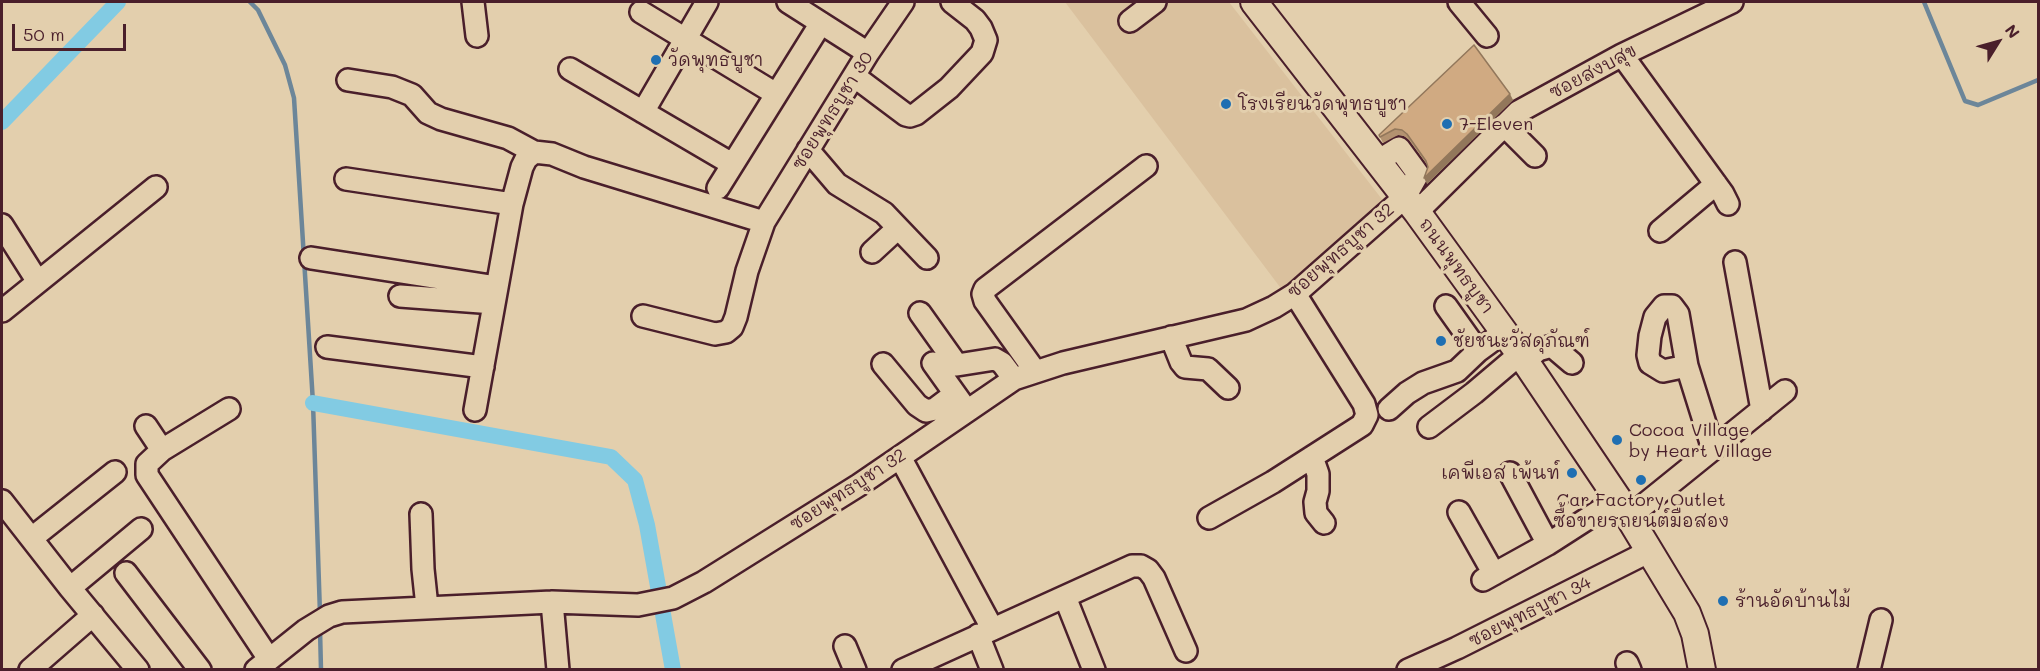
<!DOCTYPE html>
<html>
<head>
<meta charset="utf-8">
<style>
	body { margin:0 }
	#map { position:relative; width:2040px; height:671px; overflow:hidden; background:#e3cfad; font-family:Mali,sans-serif }
	canvas { display:block }
	.frame { position:absolute; inset:0; border:3px solid #4a1f2b; pointer-events:none }
	.north { position:absolute; left:1968px; top:12px; width:60px; height:60px; -webkit-text-stroke:4px #e3cfad; paint-order:stroke; rotate:53deg; font-size:16px; font-weight:700; line-height:24px; text-align:center; color:#4a1f2b }
	.north::after { content:''; display:block; margin:auto; width:21px; height:27px; background:#4a1f2b; clip-path:polygon(50% 0,100% 100%,50% 72%,0 100%) }
	.scale { position:absolute; left:12px; top:24px; width:114px; height:27px; box-sizing:border-box; border:3px solid #4a1f2b; border-top:0; padding-left:8px; font-size:18px; line-height:21px; white-space:nowrap; color:#4a1f2b; -webkit-text-stroke:4px #e3cfad; paint-order:stroke }
</style>
</head>
<body>
<div id="map">
<canvas width="2040" height="671"></canvas>
<div class="frame"></div>
<div class="north">N</div>
<div class="scale">50 m</div>
</div>
<script>
const c = document.querySelector('canvas').getContext('2d');
c.lineJoin = 'round';
function paint(path, color) { c.fillStyle = color; c.fill(path, 'evenodd'); }
const shape = rows => new Path2D(rows.map(r => 'M' + r).join(''));
function trace(path, color, width, dash) { c.strokeStyle = color; c.lineWidth = width; c.lineCap = dash ? 'butt' : 'round'; c.setLineDash(dash || []); c.stroke(path); }
function label(font, color, halo, rows, align = 'center') {
  c.font = font + ' Mali,"Playpen Sans Thai",sans-serif'; c.lineWidth = 6; c.setLineDash([]); c.textBaseline = 'middle'; c.strokeStyle = halo; c.fillStyle = color; for (const [text, x, y, turn = 0] of rows) {
    c.save(); c.translate(x, y); c.rotate((+turn || 0) * Math.PI / 180); c.textAlign = isNaN(turn) ? turn : align; if (halo) c.strokeText(text, 0, 0); c.fillText(text, 0, 0); c.restore();
  }
}
const built = shape([
	[1065,2,1229,2,1388,207,1286,295]
]);
const stream = shape([
	[250,2,258,10,285,65,294,98,313,403,320,614],
	[1924,2,1965,101,1978,105,2038,80],
	[320,629,321,670]
]);
const canal = shape([
	[2,122,118,2],
	[313,403,611,457,635,480,647,525,673,670]
]);
const minor = shape([
	[473,2,477,36],
	[788,2,868,53],
	[1459,2,1487,36],
	[641,12,776,94],
	[1130,21,1155,2],
	[1622,55,1723,194,1728,204],
	[570,69,732,164],
	[854,76,906,115,910,116,916,114,949,88,982,53,986,40,981,28,975,20,952,2],
	[348,80,392,87,412,95,428,113,441,119,508,138,534,152,552,154,584,167,764,222,747,271,736,317,732,327,726,332,715,334,643,316],
	[643,112,707,2],
	[1504,125,1535,156],
	[808,150,837,184,884,213,927,258],
	[346,179,512,204],
	[718,188,821,23],
	[1417,212,1518,112,1622,55,1732,2],
	[764,222,868,53,903,2],
	[2,225,38,282],
	[1660,231,1716,184],
	[872,252,898,228],
	[311,258,497,287],
	[1735,262,1762,410],
	[400,296,494,303],
	[1446,306,1478,351],
	[2,311,156,187],
	[920,313,957,365,995,359,1002,363,1014,379],
	[1171,337,1181,362,1185,367,1208,369,1228,388],
	[327,347,483,367],
	[1525,361,1538,350,1552,346,1572,363],
	[933,363,963,405],
	[883,364,917,405,926,411,935,409,955,394],
	[1687,366,1663,371,1650,363,1648,355,1650,336,1655,317,1664,306,1672,306,1678,314,1687,366,1713,449],
	[1035,371,985,301,983,294,985,289,1146,166],
	[1389,409,1407,393,1423,383,1457,371,1478,351,1504,332],
	[475,410,512,204,522,167,526,159,534,152],
	[146,426,162,450,147,464,147,475,269,659],
	[1429,427,1474,393,1520,354],
	[162,450,229,409],
	[900,457,992,628],
	[1312,457,1318,474,1318,491,1315,502,1316,513,1324,523],
	[1510,473,1548,544],
	[2,501,70,588,138,670],
	[1459,512,1494,574],
	[421,514,423,569,427,607],
	[1629,517,1785,391],
	[1209,518,1273,482,1362,425,1367,415,1364,404,1295,294],
	[32,538,115,472],
	[126,573,200,670],
	[1483,580,1548,544,1618,499],
	[70,588,141,529],
	[1065,597,1094,670],
	[552,602,558,670],
	[978,635,992,670],
	[845,646,855,670],
	[1627,663,1630,670],
	[30,670,93,615],
	[256,670,306,630,329,616,342,612,552,602,638,605,673,598,704,582,859,485,1014,379,1063,363,1246,320,1274,307,1295,294,1405,197,1418,174,1399,148,1378,161],
	[903,670,1132,566,1141,566,1148,570,1154,578,1186,651],
	[1408,670,1457,648,1650,551],
	[1869,670,1881,620]
]);
const major = shape([
	[1254,2,1417,212,1525,361,1618,499,1687,613,1695,634,1702,670]
]);
const wall = shape([
	[1474,45,1513,100,1427,184,1428,166,1409,140,1404,136,1398,135,1383,143,1379,135]
]);
const shadedWall = shape([
	[1510,94,1513,100,1427,184,1424,178]
]);
const building = shape([
	[1474,45,1510,94,1424,178,1428,167,1426,161,1407,134,1402,130,1395,129,1380,137,1379,135,1474,45]
]);
const markers = [
	[656,60,6,"#1f6fb2"],
	[1226,104,6,"#1f6fb2"],
	[1447,124,6,"#1f6fb2"],
	[1441,341,6,"#1f6fb2"],
	[1617,440,6,"#1f6fb2"],
	[1572,473,6,"#1f6fb2"],
	[1641,480,6,"#1f6fb2"],
	[1723,601,6,"#1f6fb2"]
];
const poiNames = [
	["วัดพุทธบูชา",668,60],
	["โรงเรียนวัดพุทธบูชา",1238,104],
	["7-Eleven",1459,124],
	["ชัยชนะวัสดุภัณฑ์",1453,341],
	["Cocoa Village",1629,430],
	["by Heart Village",1629,451],
	["เคพีเอส เพ้นท์",1560,473,"right"],
	["Car Factory Outlet",1641,500,"center"],
	["ซื้อขายรถยนต์มือสอง",1641,521,"center"],
	["ร้านอัดบ้านไม้",1735,601]
];
const streetNames = [
	["ซอยสงบสุข",1593,72,-28],
	["ซอยพุทธบูชา 30",833,111,-58],
	["ซอยพุทธบูชา 32",1341,251,-41],
	["ถนนพุทธบูชา",1456,266,54],
	["ซอยพุทธบูชา 32",848,490,-33],
	["ซอยพุทธบูชา 34",1530,612,-27]
];
paint(built, '#dac19e');
trace(stream, '#6c8699', 4.5);
trace(canal, '#82cbe3', 16);
trace(minor, '#4a1f2b', 26);
trace(major, '#4a1f2b', 30);
trace(minor, '#e3cfad', 21);
trace(major, '#e3cfad', 26);
paint(wall, '#b39270');
paint(shadedWall, '#92775b');
paint(building, '#d0aa82');
trace(building, '#92775b', 1.5);
for (const [x, y, r, color] of markers) { const dot = new Path2D(); dot.arc(x, y, r, 0, 2 * Math.PI); c.fillStyle = color; c.fill(dot); trace(dot, '#e3cfad', 2); }
label('18px', '#4a1f2b', '#e3cfad', poiNames, 'left');
label('18px', '#4a1f2b', '#e3cfad', streetNames);
</script>
</body>
</html>
